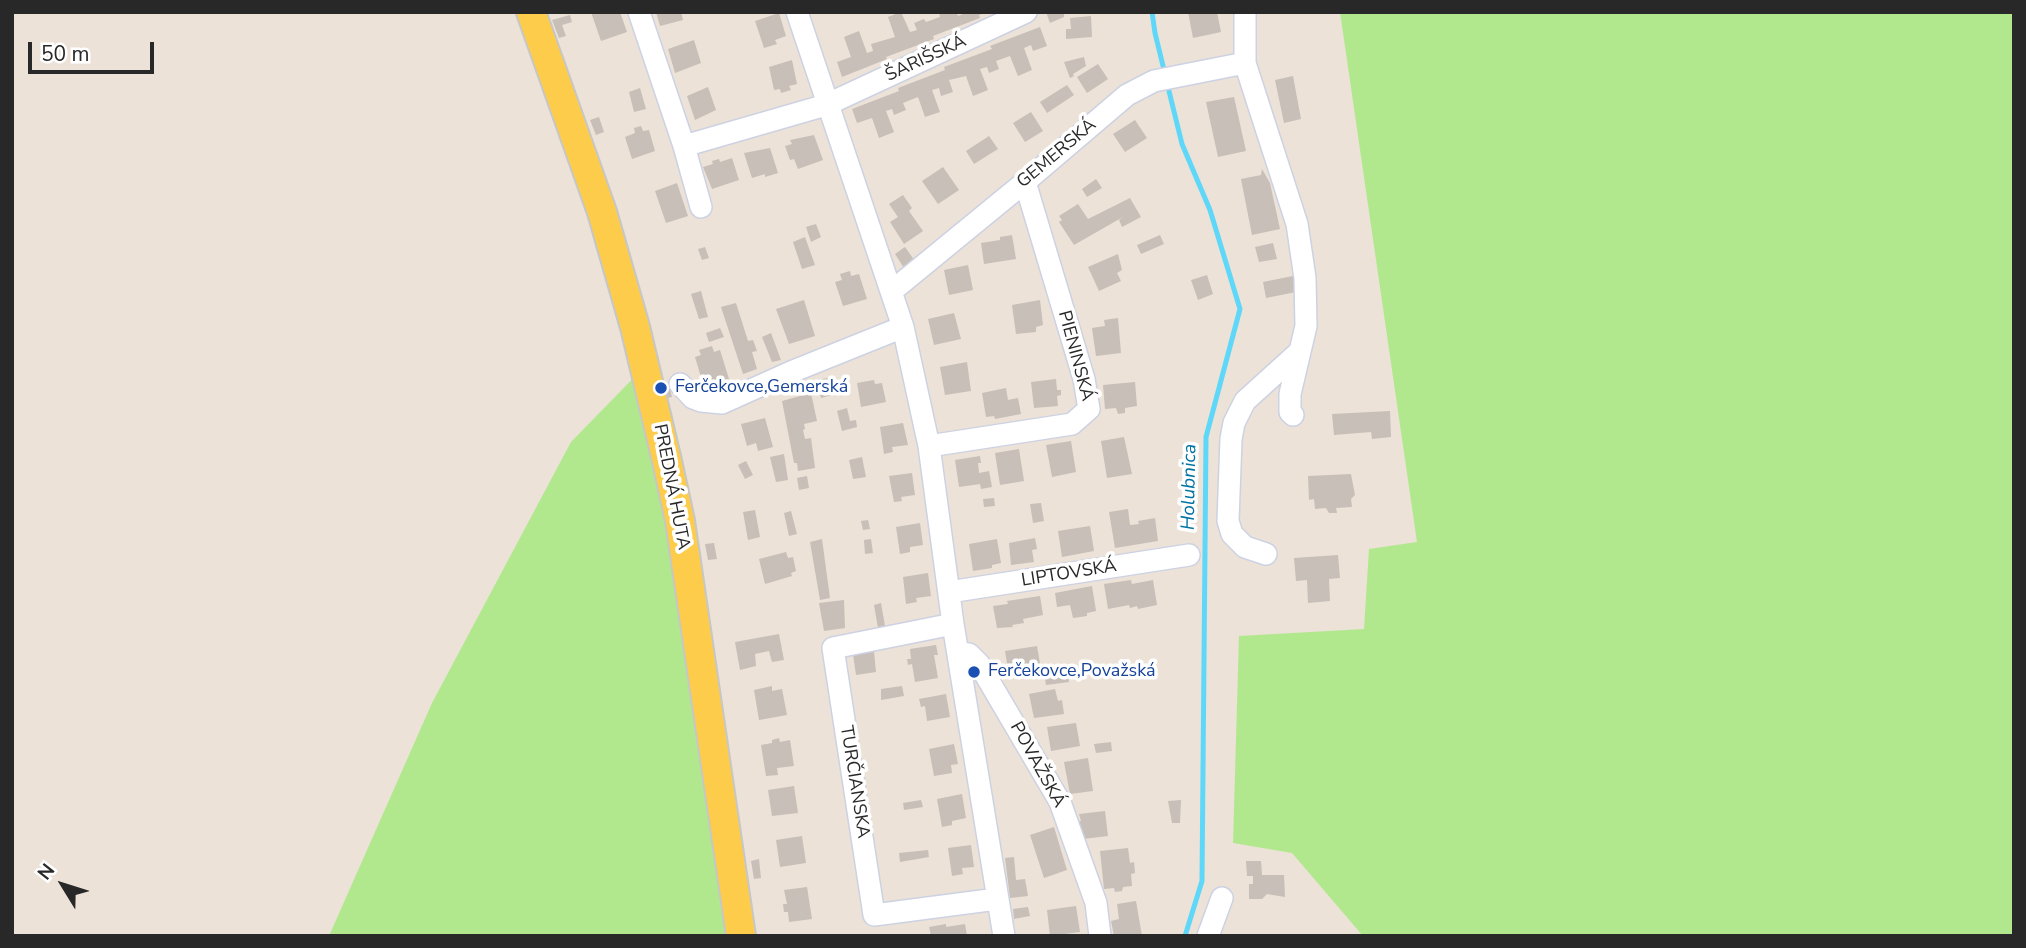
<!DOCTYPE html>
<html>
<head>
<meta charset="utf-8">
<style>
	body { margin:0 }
	#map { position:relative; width:2026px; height:948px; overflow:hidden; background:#ece2d7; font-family:"Nunito Sans",sans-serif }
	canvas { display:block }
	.frame { position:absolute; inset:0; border:14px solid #282828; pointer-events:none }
	.north { position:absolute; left:28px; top:850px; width:70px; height:70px; -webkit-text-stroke:5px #fff; paint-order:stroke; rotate:308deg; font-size:19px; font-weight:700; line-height:28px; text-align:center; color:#282828 }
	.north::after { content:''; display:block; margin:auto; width:24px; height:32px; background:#282828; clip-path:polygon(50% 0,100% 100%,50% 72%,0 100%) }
	.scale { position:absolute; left:28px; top:42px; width:126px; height:32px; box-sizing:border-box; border:4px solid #282828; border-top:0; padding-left:9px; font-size:21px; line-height:24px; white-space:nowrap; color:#282828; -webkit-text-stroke:5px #fff; paint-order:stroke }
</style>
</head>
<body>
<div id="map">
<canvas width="2026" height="948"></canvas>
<div class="frame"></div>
<div class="north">N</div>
<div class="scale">50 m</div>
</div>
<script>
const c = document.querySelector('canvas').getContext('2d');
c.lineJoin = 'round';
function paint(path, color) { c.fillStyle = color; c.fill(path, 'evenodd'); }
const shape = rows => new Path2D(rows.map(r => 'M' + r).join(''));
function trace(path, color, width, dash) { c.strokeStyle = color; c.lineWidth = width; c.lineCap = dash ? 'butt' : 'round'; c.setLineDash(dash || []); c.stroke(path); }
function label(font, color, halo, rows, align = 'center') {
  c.font = font + ' "Nunito Sans",sans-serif'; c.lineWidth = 7; c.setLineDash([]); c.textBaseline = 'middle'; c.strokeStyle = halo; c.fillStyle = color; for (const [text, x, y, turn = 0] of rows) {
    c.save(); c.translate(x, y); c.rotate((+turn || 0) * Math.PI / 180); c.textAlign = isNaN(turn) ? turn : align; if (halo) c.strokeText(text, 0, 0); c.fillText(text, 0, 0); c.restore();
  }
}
const green = shape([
	[1340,12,2014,12,2014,936,1363,936,1292,853,1233,843,1239,636,1364,629,1369,549,1417,542],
	[651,360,671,426,756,936,329,936,432,703,571,442]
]);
const stream = shape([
	[1152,12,1155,33,1165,74],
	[1167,83,1182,144,1210,210,1240,309,1206,437,1202,881,1185,936]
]);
const building = shape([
	[591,12,620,12,627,32,601,41],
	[656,12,681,12,683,20,660,26],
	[901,12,910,32,917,30,914,23,924,19,926,22,940,17,939,12,957,12,958,16,968,12,985,13,979,15,980,18,933,36,934,39,886,57,887,59,842,77,837,62,851,57,844,37,859,31,867,53,873,51,871,44,895,37,888,17],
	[1046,12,1064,12,1064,17,1050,23],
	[1188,12,1217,12,1221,32,1193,38],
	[779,13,786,36,775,40,777,44,764,48,755,21],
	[570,15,572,22,562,25,566,36,559,38,552,20],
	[1091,16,1092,37,1066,39,1066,29,1071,29,1070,18],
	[1040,27,1047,46,1033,51,1031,45,1024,48,1032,70,1018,76,1010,56,996,61,999,69,989,73,987,67,980,69,988,90,973,96,966,76,949,80,953,92,941,96,939,88,932,90,940,112,925,117,918,97,903,103,906,110,894,115,892,109,886,111,894,132,879,138,872,118,857,123,852,109,899,91,898,88,945,70,944,67,992,49,990,46],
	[694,40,701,63,675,73,668,49],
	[1084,57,1086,66,1073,74,1074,76,1070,78,1064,62],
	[792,60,797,84,789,86,791,90,781,93,780,89,774,90,769,67],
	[1098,64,1108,79,1087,93,1077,77],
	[1293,76,1301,119,1284,123,1275,80],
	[1067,85,1074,95,1047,113,1040,102],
	[708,87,716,110,695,120,687,96],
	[640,88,646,109,634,112,629,92],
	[1234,97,1246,151,1218,157,1206,102],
	[1031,112,1043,131,1025,142,1013,123],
	[599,117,604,132,596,135,590,120],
	[1135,120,1147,138,1125,152,1113,134],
	[641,126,643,131,649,130,655,151,632,159,625,137,635,133,634,128],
	[814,135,823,160,798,169,794,159,790,160,785,146,792,144,790,140],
	[989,136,998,149,974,164,966,151],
	[770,148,778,173,765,177,765,174,752,178,744,153],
	[732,158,739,180,712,189,703,167,713,164,712,161,719,159,720,162],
	[943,167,959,190,938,204,922,181],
	[1262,169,1270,183,1280,229,1252,235,1241,179,1261,175],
	[1096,179,1102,188,1087,197,1082,189],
	[677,183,688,216,666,223,655,191],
	[903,195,912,208,909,211,923,231,904,244,890,222,898,217,889,204],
	[1130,198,1141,217,1122,227,1119,220,1123,217,1074,245,1059,222,1062,220,1059,216,1078,204,1088,219],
	[816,224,821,237,811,242,806,227],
	[1012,235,1016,259,984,264,981,243,1000,240,1000,237],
	[1160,235,1164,244,1141,254,1137,245],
	[805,237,815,265,802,269,793,242],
	[1273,243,1277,259,1259,262,1255,247],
	[705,247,709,258,702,260,698,249],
	[905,247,915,261,904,268,895,254],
	[1118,254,1122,270,1117,273,1121,281,1099,291,1088,267],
	[968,265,973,290,949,295,944,270],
	[850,271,851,276,859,274,867,299,843,306,835,282,842,280,840,274],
	[1207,275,1213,294,1198,300,1191,280],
	[1298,275,1301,291,1266,298,1263,282],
	[701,291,708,317,699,319,691,294],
	[804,300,815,336,789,344,776,309],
	[1040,300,1043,325,1036,327,1036,332,1016,334,1012,305],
	[736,303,748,341,753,340,757,351,752,352,757,369,743,374,721,307],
	[954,313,961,339,934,345,928,319],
	[1118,318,1121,353,1096,356,1092,328,1105,326,1104,320],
	[720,328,724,337,709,342,706,333],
	[771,333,781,360,772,362,762,337],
	[712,346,714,352,720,350,729,379,704,387,695,357,701,355,699,350],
	[967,362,971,391,945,395,940,367],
	[828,378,832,395,821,398,817,380],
	[1056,379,1057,390,1061,390,1061,395,1057,396,1058,406,1034,408,1031,382],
	[874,380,875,384,882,383,886,402,861,407,857,383],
	[1135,382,1137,406,1125,408,1125,413,1118,414,1116,408,1105,409,1103,385],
	[669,386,672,397,667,398,664,388],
	[1006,388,1008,400,1018,398,1021,414,995,419,994,416,986,417,982,393],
	[811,393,817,421,804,424,805,429,803,430,805,439,811,438,815,468,798,471,797,463,794,463,782,401],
	[847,408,850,421,856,420,857,427,842,431,837,411],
	[1390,411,1391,437,1372,439,1371,432,1334,435,1332,414],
	[765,418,773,447,758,451,756,443,747,446,741,424],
	[903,423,908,445,892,447,893,452,884,454,880,427],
	[1124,437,1132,474,1107,478,1101,441],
	[1071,441,1076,472,1052,477,1046,445],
	[1019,449,1024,481,1000,485,995,453],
	[784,454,788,480,776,482,770,457],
	[980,456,981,463,978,463,979,473,989,471,992,487,981,489,980,484,959,487,955,460],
	[862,457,866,477,853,479,849,460],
	[746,461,753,475,745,479,738,465],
	[912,473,915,495,901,497,902,501,894,502,889,476],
	[1351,474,1355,495,1351,499,1352,507,1336,508,1337,513,1329,513,1326,508,1315,509,1314,499,1309,500,1308,476],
	[807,476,809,488,799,490,797,478],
	[994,498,995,506,984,507,983,499],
	[1041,503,1044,521,1033,523,1030,504],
	[1128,509,1130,525,1139,524,1138,521,1155,518,1158,541,1115,548,1109,512],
	[755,510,760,537,748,540,743,512],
	[791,511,797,534,789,536,784,513],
	[868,520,870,529,863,530,861,521],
	[920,523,923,545,910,547,910,552,900,554,896,527],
	[1090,526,1094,551,1062,557,1058,531],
	[1035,538,1037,549,1032,550,1034,562,1011,565,1009,543],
	[822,539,830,598,820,600,810,542],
	[871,539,873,553,865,554,864,540],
	[997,539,1001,563,992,565,992,568,973,571,969,544],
	[714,543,717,559,708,560,705,544],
	[786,552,788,558,793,557,796,571,791,573,792,576,765,584,759,559],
	[1338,555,1340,578,1329,579,1330,601,1308,603,1307,580,1296,581,1294,558],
	[928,573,931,596,916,598,917,602,906,604,903,577],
	[1131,580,1132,584,1153,580,1157,605,1138,609,1137,606,1130,608,1129,605,1108,609,1104,584],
	[1092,586,1096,611,1087,613,1087,616,1073,618,1070,605,1057,607,1055,593],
	[1040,596,1043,615,1023,619,1024,623,1012,625,1013,627,997,628,993,606,1008,604,1007,601],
	[844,600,845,628,824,631,819,603],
	[881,603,885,626,878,628,874,605],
	[779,634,784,660,772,662,769,651,755,654,756,666,740,670,735,642],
	[936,645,938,655,934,655,938,678,915,682,912,664,908,665,907,659,911,659,910,649],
	[1037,646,1041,669,1009,675,1005,651],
	[874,652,876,672,856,675,853,654],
	[1068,676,1069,682,1046,685,1045,679],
	[772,686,772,691,782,689,787,715,759,720,754,690],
	[902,686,904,696,881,700,881,689],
	[1055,689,1058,701,1062,700,1064,714,1034,718,1029,694],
	[946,694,950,717,927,721,925,706,921,707,919,699],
	[1076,723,1080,746,1051,751,1047,727],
	[779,738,780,742,790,740,794,766,777,768,778,775,766,776,761,745,772,743,772,740],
	[1111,742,1112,751,1096,753,1094,744],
	[954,744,958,764,951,765,952,773,934,776,929,749],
	[1088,758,1093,791,1070,794,1064,762],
	[794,786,798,813,772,816,768,790],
	[962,794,966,818,952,821,952,825,942,827,937,799],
	[921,800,923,807,904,810,903,803],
	[1181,800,1180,823,1172,823,1168,801],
	[1105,811,1108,836,1083,839,1082,829,1078,829,1077,822,1081,821,1079,814],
	[1054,827,1067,870,1044,878,1030,835],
	[802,836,806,863,780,867,776,840],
	[971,845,974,867,962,868,963,874,952,876,948,848],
	[1128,848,1130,863,1134,862,1135,873,1131,874,1132,886,1123,887,1122,891,1115,892,1114,888,1104,889,1100,851],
	[928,850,929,857,900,862,899,853],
	[1014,857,1016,880,1025,879,1028,896,1010,898,1005,858],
	[759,859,761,878,754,879,751,861],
	[1246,861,1261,861,1262,875,1284,875,1285,897,1267,894,1262,899,1249,899,1249,884,1253,884,1253,876,1247,876],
	[807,887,812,919,789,922,788,912,784,912,783,904,787,904,784,890],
	[1136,901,1142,936,1114,936,1111,921,1119,919,1117,904],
	[1076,906,1080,932,1050,936,1047,910],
	[1028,907,1030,916,1014,919,1013,909],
	[946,924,946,927,965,924,967,936,931,936,929,927]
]);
const minor = shape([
	[639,12,684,146],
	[797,12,903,327,929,446,953,624,1004,936],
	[1245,63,1245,12],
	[701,207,684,146,826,105,1026,12],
	[892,291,1025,182,1127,95,1154,81,1245,63,1297,224,1305,278,1306,326,1290,394,1290,412,1293,415],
	[680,384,693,398,701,401,722,403,791,372,903,327],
	[929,446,1072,424,1089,409,1084,379,1025,182],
	[1266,554,1245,547,1232,534,1228,521,1231,439,1234,423,1245,401,1298,353],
	[949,592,1189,555],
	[953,624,833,648,874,915,997,899],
	[958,652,969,654,979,664,1060,802,1096,903,1100,936],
	[1208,936,1222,898]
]);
const major = shape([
	[531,12,602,212,635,327,667,461,680,521,741,936]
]);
const markers = [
	[661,388,7,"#1a4fb4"],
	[974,672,7,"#1a4fb4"]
];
const streetNames = [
	["ŠARIŠSKÁ",926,59,-25],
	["GEMERSKÁ",1057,154,-40],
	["PIENINSKÁ",1075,356,75],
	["PREDNÁ HUTA",671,487,79],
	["LIPTOVSKÁ",1069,574,-9],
	["POVAŽSKÁ",1037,765,61],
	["TURČIANSKA",854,782,81]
];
const transitNames = [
	["Ferčekovce,Gemerská",675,388],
	["Ferčekovce,Považská",988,672]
];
const waterNames = [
	["Holubnica",1190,487,-89]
];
paint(green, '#b1e88e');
trace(stream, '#5fd7f9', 5);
paint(building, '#c7bfb8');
trace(minor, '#cdd2e3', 24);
trace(major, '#c7c7c7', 32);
trace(minor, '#fff', 21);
trace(major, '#fdcc4b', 28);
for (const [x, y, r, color] of markers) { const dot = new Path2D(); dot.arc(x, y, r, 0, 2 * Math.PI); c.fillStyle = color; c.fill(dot); trace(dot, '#fff', 2.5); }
label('18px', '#282828', '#fff', streetNames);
label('18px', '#164399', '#fff', transitNames, 'left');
label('italic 19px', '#0172a2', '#fff', waterNames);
</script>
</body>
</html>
